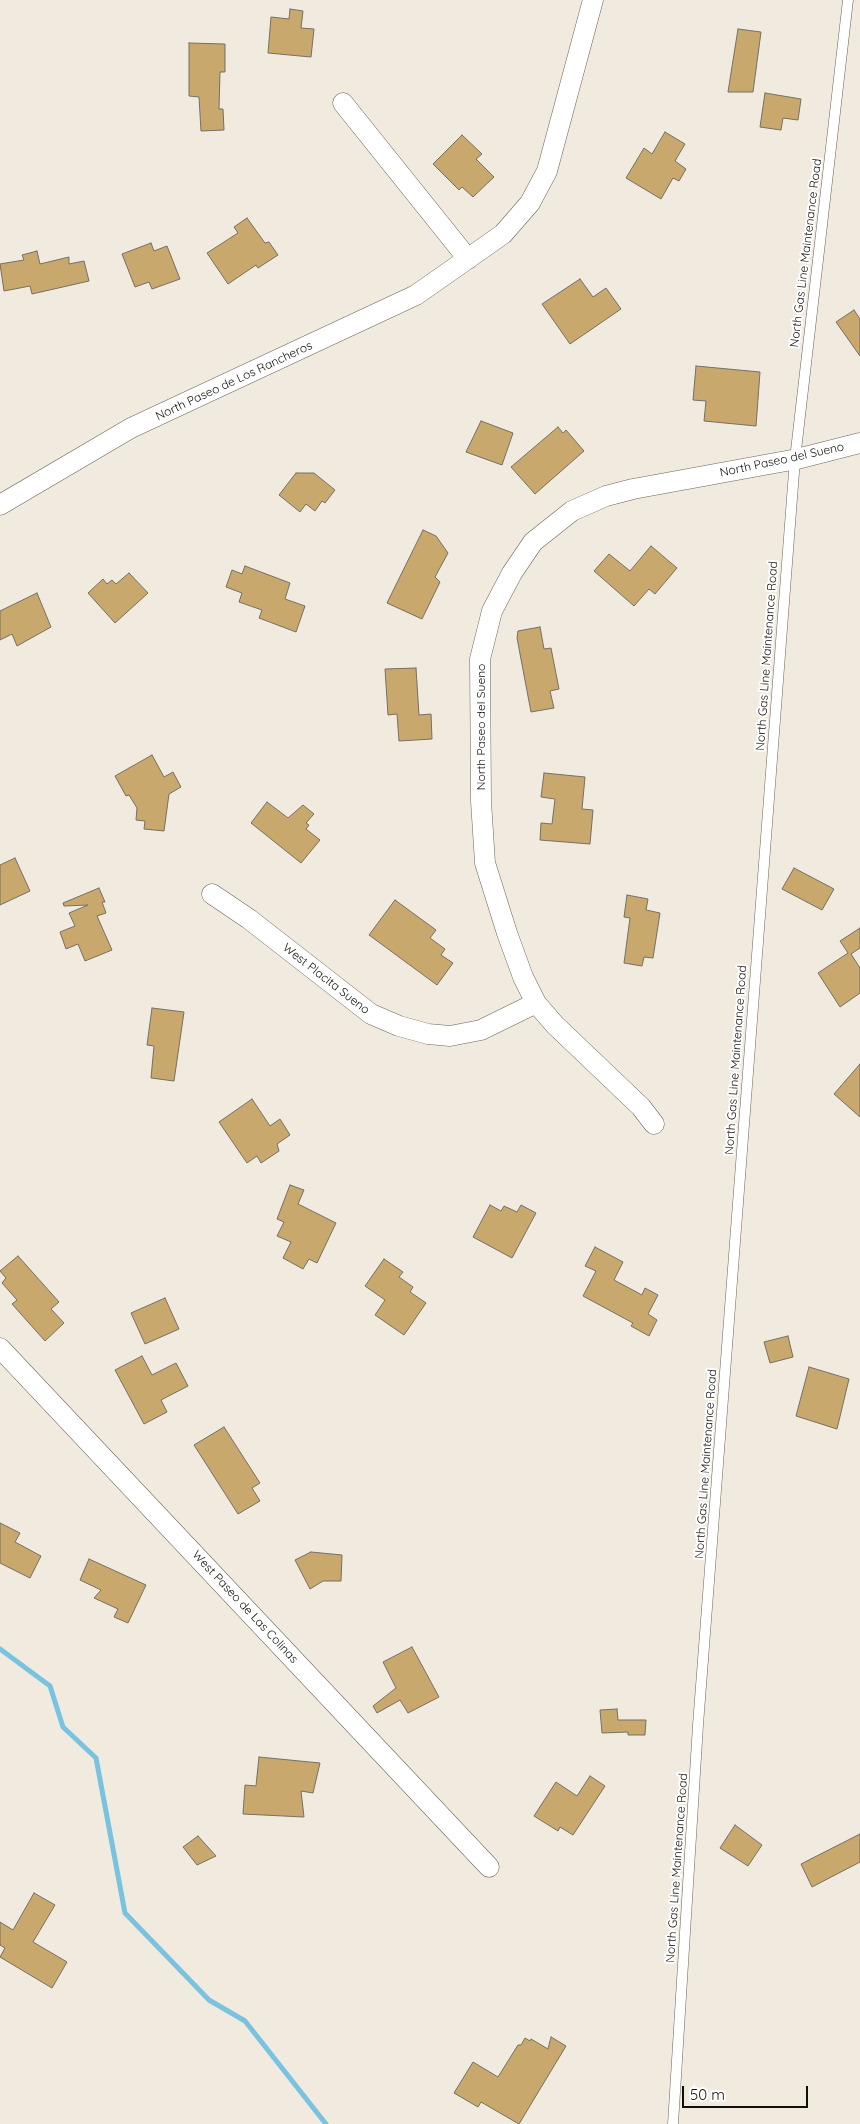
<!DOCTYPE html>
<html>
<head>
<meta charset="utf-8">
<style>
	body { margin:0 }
	#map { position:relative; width:860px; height:2124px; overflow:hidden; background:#f1eade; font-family:Quicksand,sans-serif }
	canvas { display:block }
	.scale { position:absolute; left:682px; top:2086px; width:126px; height:22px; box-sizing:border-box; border:2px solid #100e0a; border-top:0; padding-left:6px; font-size:15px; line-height:18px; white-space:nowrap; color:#100e0a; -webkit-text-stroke:4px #fff; paint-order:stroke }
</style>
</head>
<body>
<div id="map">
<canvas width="860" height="2124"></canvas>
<div class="scale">50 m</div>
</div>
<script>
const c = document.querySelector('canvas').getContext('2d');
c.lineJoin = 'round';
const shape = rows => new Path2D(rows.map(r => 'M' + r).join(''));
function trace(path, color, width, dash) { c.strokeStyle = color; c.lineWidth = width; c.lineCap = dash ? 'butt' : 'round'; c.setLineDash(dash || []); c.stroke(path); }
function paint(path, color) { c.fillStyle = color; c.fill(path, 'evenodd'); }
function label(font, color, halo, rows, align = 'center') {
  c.font = font + ' Quicksand,sans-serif'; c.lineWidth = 4; c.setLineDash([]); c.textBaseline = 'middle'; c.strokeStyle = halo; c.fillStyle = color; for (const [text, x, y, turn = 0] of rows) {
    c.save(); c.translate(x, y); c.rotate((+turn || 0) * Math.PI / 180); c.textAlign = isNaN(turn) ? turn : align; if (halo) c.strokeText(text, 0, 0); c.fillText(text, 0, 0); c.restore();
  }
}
const stream = shape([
	[0,1649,50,1686,63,1727,96,1758,125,1913,209,2000,245,2021,326,2124]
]);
const building = shape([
	[290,9,303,11,301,28,314,29,311,57,268,53,271,17,289,19,290,9],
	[738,29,761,32,753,92,728,92,738,29],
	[189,43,225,44,225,72,220,72,219,109,223,109,224,130,201,131,199,97,189,96,189,43],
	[765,93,801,99,798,120,783,118,781,130,760,127,765,93],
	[665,132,685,144,675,161,686,169,679,181,673,178,661,199,626,178,644,148,652,154,665,132],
	[462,135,482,154,476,159,494,177,473,197,462,187,459,190,433,164,462,135],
	[247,218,265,243,269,242,278,255,258,268,256,265,228,284,207,253,238,233,234,227,247,218],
	[151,243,154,251,167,246,180,279,152,289,149,282,135,287,122,254,151,243],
	[37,251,40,264,69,257,69,264,84,261,89,281,32,294,30,286,4,291,0,264,24,260,22,255,37,251],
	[580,279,593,297,606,288,621,309,570,344,542,304,580,279],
	[854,310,860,319,860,356,836,322,854,310],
	[696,366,760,372,756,426,704,421,706,401,693,400,696,366],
	[481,421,513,433,502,465,466,452,481,421],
	[558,427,563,433,566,430,584,451,535,494,511,467,558,427],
	[296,473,314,473,335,490,325,503,322,501,315,511,306,504,300,512,279,495,296,473],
	[423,530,436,536,448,553,435,577,440,582,422,619,387,603,423,530],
	[651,546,677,568,655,594,649,589,634,606,594,571,609,554,630,571,651,546],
	[245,566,290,583,285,599,305,606,296,632,259,618,262,610,239,602,242,593,226,587,232,570,242,574,245,566],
	[129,573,148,593,115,623,88,593,103,579,107,584,112,580,116,584,129,573],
	[37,593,51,627,17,646,12,634,0,640,0,611,37,593],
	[540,627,544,649,551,648,559,689,550,691,554,708,531,712,517,638,518,631,540,627],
	[416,668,419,715,431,714,432,739,399,741,397,714,388,715,385,669,416,668],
	[152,755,164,777,173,772,181,787,169,794,164,831,144,829,145,821,136,820,137,808,129,795,126,796,115,776,152,755],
	[544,773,585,777,582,809,593,810,590,844,540,840,541,823,552,824,555,799,541,797,544,773],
	[267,802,288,818,303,805,314,814,306,823,309,825,306,829,320,840,301,863,251,823,267,802],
	[15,858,30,891,0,905,0,865,15,858],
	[794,868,834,889,822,910,782,889,794,868],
	[99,888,105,902,102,902,106,913,97,916,112,950,85,961,78,944,66,949,60,932,75,926,69,913,88,905,64,906,63,903,99,888],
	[627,895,648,899,646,910,660,913,653,958,644,957,642,966,624,963,630,918,624,917,627,895],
	[395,900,436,930,430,938,445,949,441,955,453,963,437,985,369,935,395,900],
	[860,928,860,948,851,954,860,968,860,993,840,1007,818,973,848,953,840,941,860,928],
	[152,1008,184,1012,174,1081,151,1078,154,1046,147,1045,152,1008],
	[860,1064,860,1117,834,1094,860,1064],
	[252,1099,270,1126,280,1119,290,1135,277,1144,279,1151,261,1163,257,1156,247,1163,219,1122,252,1099],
	[290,1185,304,1190,298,1204,336,1223,317,1263,309,1259,303,1269,283,1258,291,1242,277,1236,284,1222,277,1219,290,1185],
	[490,1205,501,1211,504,1206,517,1212,521,1205,536,1213,512,1258,473,1237,490,1205],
	[595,1247,623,1262,614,1280,642,1295,645,1288,658,1295,648,1314,657,1320,649,1336,631,1326,633,1323,583,1296,596,1271,585,1266,595,1247],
	[18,1256,59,1302,51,1309,64,1323,45,1341,12,1304,17,1300,2,1283,6,1278,0,1271,18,1256],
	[384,1259,403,1272,399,1277,413,1287,410,1292,426,1303,404,1335,375,1315,385,1300,365,1286,384,1259],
	[165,1298,179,1329,145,1344,131,1313,165,1298],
	[788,1336,793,1357,770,1363,764,1342,788,1336],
	[142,1356,152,1375,176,1363,188,1386,161,1400,167,1412,144,1424,115,1370,142,1356],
	[809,1367,849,1379,837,1429,796,1416,809,1367],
	[224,1427,260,1483,252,1488,260,1501,238,1514,194,1445,224,1427],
	[0,1523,20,1533,15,1542,41,1556,30,1578,0,1563,0,1523],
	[311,1552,342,1555,341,1581,323,1581,310,1589,295,1560,311,1552],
	[89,1559,146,1585,128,1623,114,1617,118,1609,94,1598,101,1590,80,1580,89,1559],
	[412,1647,439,1697,408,1713,400,1700,377,1713,373,1706,396,1688,383,1662,412,1647],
	[617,1709,618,1720,646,1720,645,1735,628,1735,628,1732,602,1733,600,1710,617,1709],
	[259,1757,320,1763,313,1793,301,1791,304,1817,243,1814,245,1785,256,1786,259,1757],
	[590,1776,605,1786,573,1835,560,1827,558,1831,534,1816,556,1782,577,1796,590,1776],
	[735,1825,762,1845,748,1866,720,1848,735,1825],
	[860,1834,860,1862,812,1887,801,1864,860,1834],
	[198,1836,216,1856,197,1865,183,1847,198,1836],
	[34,1893,55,1905,33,1942,67,1962,52,1988,0,1957,5,1948,0,1945,0,1922,13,1930,34,1893],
	[551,2037,566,2046,519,2124,481,2102,478,2107,454,2093,473,2062,498,2077,518,2045,521,2045,525,2038,530,2041,531,2039,548,2049,551,2037]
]);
const lane = shape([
	[673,2124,698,1725,795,459,848,0]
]);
const street = shape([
	[343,103,468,259],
	[0,505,131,428,416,295,503,234,530,203,547,171,593,0],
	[212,894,249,919,371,1014,399,1026,428,1034,450,1036,481,1030,536,1003],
	[654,1124,641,1107,555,1025,536,1003,523,977,507,933,485,863,481,801,480,659,492,611,512,573,533,542,572,511,606,496,633,489,797,459,860,443],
	[0,1348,489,1867]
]);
const streetNames = [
	["North Gas Line Maintenance Road",806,253,-83],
	["North Paseo de Los Rancheros",234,381,-25],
	["North Paseo del Sueno",782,460,-12],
	["North Gas Line Maintenance Road",767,656,-86],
	["North Paseo del Sueno",481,727,-90],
	["West Placita Sueno",326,979,38],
	["North Gas Line Maintenance Road",736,1060,-86],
	["North Gas Line Maintenance Road",706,1464,-86],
	["West Paseo de Las Colinas",245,1607,47],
	["North Gas Line Maintenance Road",677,1868,-86]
];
trace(stream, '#79c3e0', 5);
paint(building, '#c9a86e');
trace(building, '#756f64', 1);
trace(lane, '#6b655b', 11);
trace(street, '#6b655b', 21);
trace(lane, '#fff', 10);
trace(street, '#fff', 20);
label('12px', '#100e0a', '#fff', streetNames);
</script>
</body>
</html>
